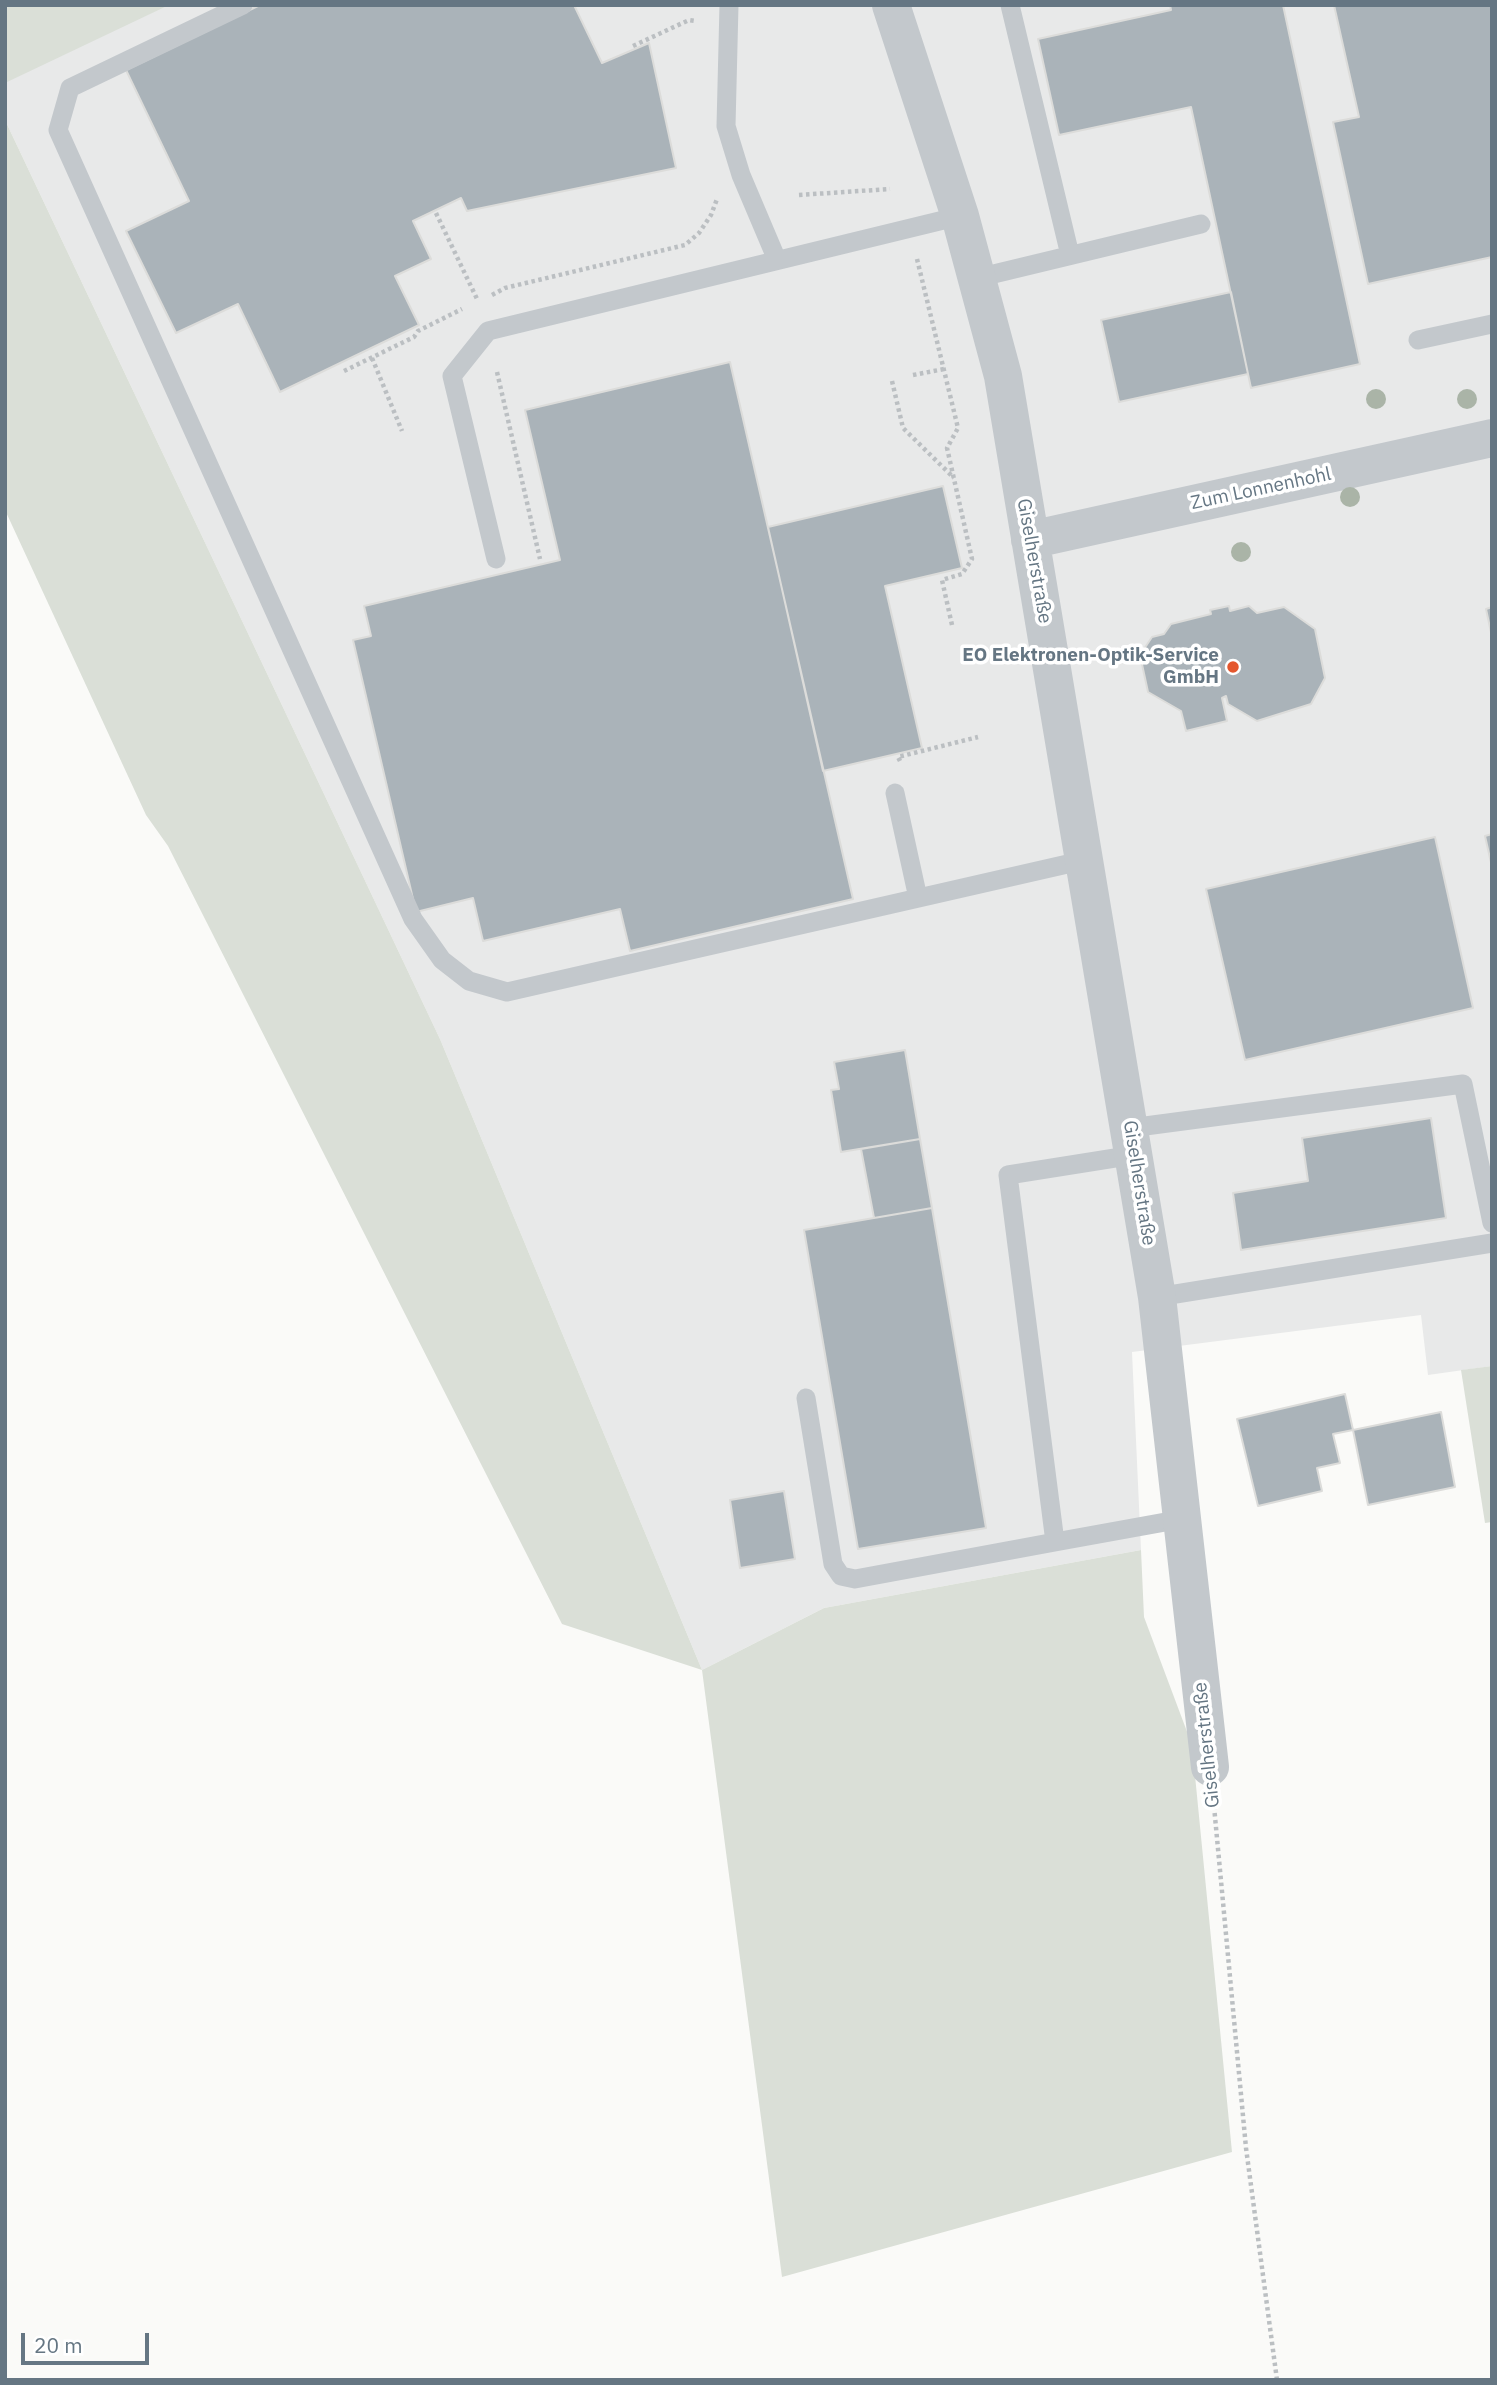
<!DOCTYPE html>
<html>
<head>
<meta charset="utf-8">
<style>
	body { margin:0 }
	#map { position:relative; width:1497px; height:2385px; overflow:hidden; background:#fafaf8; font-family:"IBM Plex Sans",sans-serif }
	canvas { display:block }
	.frame { position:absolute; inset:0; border:7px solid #657683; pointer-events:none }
	.scale { position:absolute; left:21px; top:2333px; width:128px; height:32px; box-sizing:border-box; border:4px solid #657683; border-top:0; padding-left:9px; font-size:21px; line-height:24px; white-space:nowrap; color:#657683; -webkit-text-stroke:5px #fff; paint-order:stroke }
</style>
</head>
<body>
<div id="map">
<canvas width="1497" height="2385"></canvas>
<div class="frame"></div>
<div class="scale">20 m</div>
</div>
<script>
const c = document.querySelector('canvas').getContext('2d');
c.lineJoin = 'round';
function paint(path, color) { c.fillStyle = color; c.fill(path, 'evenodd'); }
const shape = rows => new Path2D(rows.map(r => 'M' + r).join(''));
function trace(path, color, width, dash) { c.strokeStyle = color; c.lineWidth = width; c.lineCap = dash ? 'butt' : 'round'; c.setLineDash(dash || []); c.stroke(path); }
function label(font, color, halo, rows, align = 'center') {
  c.font = font + ' "IBM Plex Sans",sans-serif'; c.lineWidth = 7; c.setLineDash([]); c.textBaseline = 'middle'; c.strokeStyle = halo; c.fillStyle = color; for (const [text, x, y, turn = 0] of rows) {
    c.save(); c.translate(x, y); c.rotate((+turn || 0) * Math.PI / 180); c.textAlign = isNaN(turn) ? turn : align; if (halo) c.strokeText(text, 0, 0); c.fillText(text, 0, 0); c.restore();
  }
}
const built = shape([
	[5,5,1492,5,1492,1366,1428,1375,1421,1315,1132,1352,1141,1550,824,1608,702,1670,440,1039,5,120]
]);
const green = shape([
	[5,5,169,5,5,83],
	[5,120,440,1039,702,1670,824,1608,1141,1550,1144,1617,1192,1745,1232,2152,782,2277,702,1670,562,1624,168,846,146,815,5,510],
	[1492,1366,1492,1522,1485,1523,1461,1370]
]);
const building = shape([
	[260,5,574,5,602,63,649,43,676,168,467,211,461,198,413,221,431,259,395,276,419,325,280,392,238,304,176,333,126,231,189,201,126,70,260,5],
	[1170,5,1283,5,1360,364,1251,388,1191,107,1059,135,1038,39,1171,10,1170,5],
	[1334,5,1492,5,1492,257,1368,284,1333,122,1359,117,1334,5],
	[1231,292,1248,374,1119,402,1101,320,1231,292],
	[730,362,853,899,630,951,620,909,483,941,473,898,416,912,353,640,371,636,364,606,560,560,525,410,730,362],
	[943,486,962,568,885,586,922,748,823,771,768,527,943,486],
	[1229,606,1230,611,1249,606,1257,613,1284,607,1315,629,1325,678,1311,704,1257,721,1228,704,1226,696,1222,698,1227,721,1186,731,1181,711,1148,692,1140,655,1152,637,1164,634,1171,624,1211,614,1210,610,1229,606],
	[1492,607,1492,637,1486,609,1492,607],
	[1492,834,1492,867,1485,836,1492,834],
	[1435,837,1473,1008,1245,1060,1206,889,1435,837],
	[905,1050,920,1139,841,1152,831,1090,839,1089,834,1062,905,1050],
	[1431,1118,1446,1218,1241,1250,1233,1193,1308,1181,1302,1138,1431,1118],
	[920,1139,932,1208,874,1218,861,1149,920,1139],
	[932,1208,986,1528,858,1549,804,1230,932,1208],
	[1345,1394,1353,1430,1333,1434,1340,1463,1317,1468,1322,1491,1258,1506,1237,1419,1345,1394],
	[1441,1412,1455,1487,1368,1505,1353,1430,1441,1412],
	[784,1491,795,1559,740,1568,730,1500,784,1491]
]);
const path = shape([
	[633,46,689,20,696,21],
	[799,195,890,189],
	[436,213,478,301],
	[917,259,958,428,947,448,972,559,962,574,942,580,952,625],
	[492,295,505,288,685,245,699,233,711,215,717,199],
	[372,358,402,431],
	[344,371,414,337,418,331,462,309],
	[497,372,540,559],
	[913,375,944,369],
	[892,381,903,428,954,478],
	[900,761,898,757,978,737],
	[1214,1806,1246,2148,1277,2380]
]);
const service = shape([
	[243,5,70,88,58,130,413,919,442,960,469,981,507,992,1085,860],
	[729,5,726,126,741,175,777,260],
	[1010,5,1070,255],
	[977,278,1201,224],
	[1418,340,1492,324],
	[496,559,452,376,488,331,960,216],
	[895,793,918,898],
	[1130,1128,1463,1084,1492,1223],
	[1134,1155,1008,1175,1055,1542,1182,1519],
	[1157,1297,1492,1243],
	[806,1398,833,1564,841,1576,855,1579,1055,1542]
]);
const minor = shape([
	[891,5,960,216,1003,376,1157,1297,1210,1767],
	[1030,540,1492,438]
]);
const trees = [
	[1376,399],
	[1467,399],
	[1350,497],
	[1241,552]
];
const markers = [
	[1233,667,7,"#e4572e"]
];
const streetNames = [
	["Zum Lonnenhohl",1261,489,-12],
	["Giselherstraße",1034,561,80],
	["Giselherstraße",1139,1183,81],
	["Giselherstraße",1207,1745,-96]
];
const poiNames = [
	["EO Elektronen-Optik-Service",1219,656],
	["GmbH",1219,678]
];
paint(built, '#e8e9e9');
paint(green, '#dadfd7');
paint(building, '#aab3b9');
trace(building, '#dcdcda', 2);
trace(path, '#bbbfc2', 4.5, [3.5, 3.5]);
trace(service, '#c3c8cc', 19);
trace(minor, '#c3c8cc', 38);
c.fillStyle = '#aab4a7';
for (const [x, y] of trees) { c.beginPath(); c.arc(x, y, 10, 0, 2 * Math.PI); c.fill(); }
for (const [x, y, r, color] of markers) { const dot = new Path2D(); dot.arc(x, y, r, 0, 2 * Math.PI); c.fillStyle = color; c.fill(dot); trace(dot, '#fff', 2.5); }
label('19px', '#657683', '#fff', streetNames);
label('bold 19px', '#657683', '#fff', poiNames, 'right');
</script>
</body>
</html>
